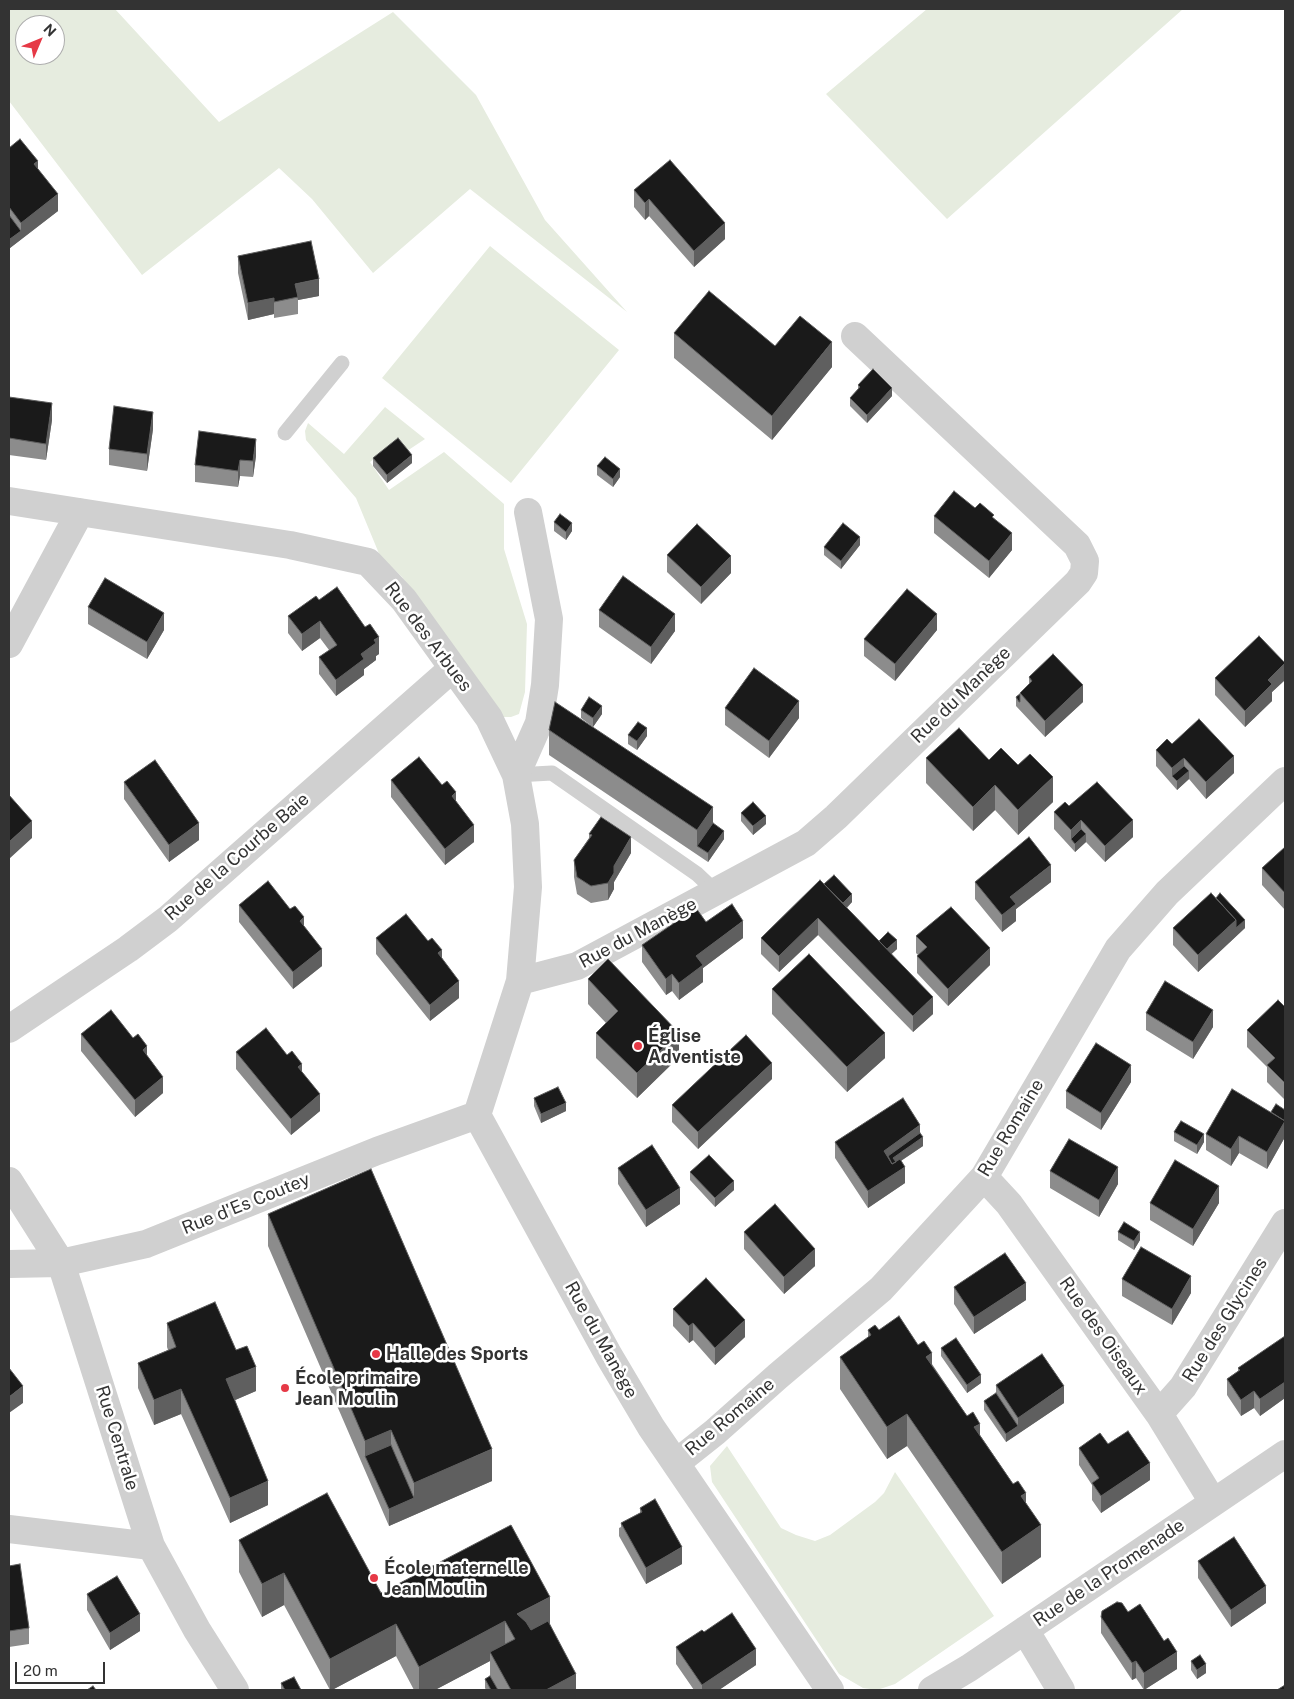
<!DOCTYPE html>
<html>
<head>
<meta charset="utf-8">
<style>
	body { margin:0 }
	#map { position:relative; width:1294px; height:1699px; overflow:hidden; background:#fff; font-family:"Public Sans",sans-serif }
	canvas { display:block }
	.frame { position:absolute; inset:0; border:10px solid #333; pointer-events:none }
	.north { position:absolute; left:15px; top:15px; width:50px; height:50px; box-sizing:border-box; background:#fff; border:1px solid #adadad; border-radius:50%; rotate:45deg; font-size:14px; font-weight:700; line-height:20px; text-align:center; color:#333 }
	.north::after { content:''; display:block; margin:auto; width:18px; height:22px; background:#e63946; clip-path:polygon(50% 0,100% 100%,50% 72%,0 100%) }
	.scale { position:absolute; left:15px; top:1662px; width:90px; height:22px; box-sizing:border-box; border:2px solid #333; border-top:0; padding-left:6px; font-size:15px; line-height:18px; white-space:nowrap; color:#333; -webkit-text-stroke:4px #fff; paint-order:stroke }
</style>
</head>
<body>
<div id="map">
<canvas width="1294" height="1699"></canvas>
<div class="frame"></div>
<div class="north">N</div>
<div class="scale">20 m</div>
</div>
<script>
const c = document.querySelector('canvas').getContext('2d');
c.lineJoin = 'round';
function paint(path, color) { c.fillStyle = color; c.fill(path, 'evenodd'); }
const shape = rows => new Path2D(rows.map(r => 'M' + r).join(''));
function trace(path, color, width, dash) { c.strokeStyle = color; c.lineWidth = width; c.lineCap = dash ? 'butt' : 'round'; c.setLineDash(dash || []); c.stroke(path); }
function label(font, color, halo, rows, align = 'center') {
  c.font = font + ' "Public Sans",sans-serif'; c.lineWidth = 5; c.setLineDash([]); c.textBaseline = 'middle'; c.strokeStyle = halo; c.fillStyle = color; for (const [text, x, y, turn = 0] of rows) {
    c.save(); c.translate(x, y); c.rotate((+turn || 0) * Math.PI / 180); c.textAlign = isNaN(turn) ? turn : align; if (halo) c.strokeText(text, 0, 0); c.fillText(text, 0, 0); c.restore();
  }
}
const green = shape([
	[9,9,115,9,219,122,393,12,476,95,545,220,627,312,470,189,373,273,312,199,279,168,142,275,9,101],
	[25,25,55,25,55,55,25,55],
	[927,9,1183,9,947,219,826,94],
	[490,246,619,350,511,483,382,378],
	[385,407,425,439,407,451,400,440,370,462,389,490,444,452,504,504,504,549,527,624,525,692,519,714,511,717,500,717,402,577,380,556,356,498,306,440,305,431,308,423,344,454],
	[727,1446,781,1528,796,1535,815,1541,830,1535,875,1502,884,1493,895,1472,994,1616,895,1684,877,1690,863,1688,839,1674,712,1482,710,1466]
]);
const lane = shape([
	[285,433,342,363],
	[516,775,552,773,697,874,716,892]
]);
const street = shape([
	[9,501,290,545,368,562,404,600,489,718,516,775,525,824,528,887,520,981,477,1115,609,1356,651,1427,830,1690],
	[9,644,80,512],
	[516,775,539,723,545,685,549,619,528,512],
	[520,981,577,966,806,843,836,817,1078,582,1084,573,1085,561,1077,545,855,336],
	[9,1029,128,949,168,919,453,668],
	[984,1177,1009,1204,1159,1414,1213,1502],
	[9,1181,61,1263,151,1546,197,1630,235,1690],
	[9,1264,61,1263,146,1244,377,1151,477,1115],
	[1159,1414,1183,1387,1285,1223],
	[676,1463,715,1432,778,1376,881,1289,984,1177,1118,949,1167,893,1285,781],
	[9,1529,151,1546],
	[1025,1630,1061,1690],
	[932,1690,969,1668,1285,1454]
]);
const wall = shape([
	[9,148,38,169,58,211,10,248,9,246],
	[634,190,725,239,694,267,649,216,645,220,634,207],
	[238,256,319,296,298,300,298,314,274,318,274,314,248,320,238,273],
	[674,333,775,346,832,367,772,440,674,358],
	[858,385,892,396,867,423,850,406,850,398,858,389],
	[9,397,52,420,46,460,9,455],
	[153,429,147,471,109,465,109,449],
	[256,456,253,477,240,476,238,487,195,482,195,465],
	[373,458,412,463,387,483,373,466],
	[597,466,620,477,613,487,597,475],
	[975,508,994,518,1012,550,989,578,934,533,934,516],
	[554,522,572,531,566,540,554,531],
	[860,545,841,569,824,555,824,547],
	[667,555,731,573,701,604,667,572],
	[319,600,379,654,376,656,376,660,364,669,364,675,336,696,319,674,319,657,329,650,320,638,302,651,288,633,288,616],
	[88,607,164,630,147,659,88,624],
	[599,610,675,631,651,664,599,627],
	[937,630,895,681,864,656,864,639],
	[1029,677,1083,702,1045,737,1016,706,1016,697,1029,685],
	[1215,678,1285,680,1272,692,1272,701,1245,727,1215,695],
	[725,708,799,718,769,758,725,725],
	[581,710,602,714,593,727,581,718],
	[549,730,713,823,724,839,708,862,549,755],
	[628,735,647,736,637,750,628,744],
	[1172,744,1234,773,1206,799,1189,779,1177,790,1156,766,1156,750],
	[926,758,989,760,1053,802,1018,835,995,810,973,831,926,783],
	[391,780,456,801,474,842,445,865,391,797],
	[124,782,199,840,169,862,124,799],
	[1069,806,1133,837,1105,862,1086,842,1075,852,1054,829,1054,812],
	[741,813,766,824,753,835,741,821],
	[589,834,631,853,614,882,614,889,608,900,591,903,577,894,574,877,574,860,589,838],
	[1285,847,1285,910,1262,885,1262,868],
	[975,882,1051,882,1016,909,1016,921,1002,932,975,899],
	[824,884,852,902,847,908,879,941,897,949,891,954,933,1014,913,1032,818,935,779,972,761,954,761,938],
	[239,905,304,926,322,966,293,989,239,922],
	[706,922,743,938,703,968,703,982,679,1000,672,991,666,995,642,962,642,945],
	[1173,928,1245,928,1198,972,1173,945],
	[916,936,990,965,948,1006,917,973,917,956,918,955,916,953],
	[376,938,442,958,459,998,430,1021,376,954],
	[588,979,679,1057,637,1098,596,1058,596,1033,606,1023,588,1004],
	[772,989,885,1058,847,1092,772,1014],
	[1285,1007,1284,1099,1267,1082,1267,1067,1247,1047,1247,1030],
	[1146,1013,1213,1027,1193,1059,1146,1030],
	[81,1034,147,1056,163,1093,135,1117,81,1051],
	[236,1052,302,1072,320,1111,291,1135,236,1069],
	[772,1079,698,1149,672,1122,672,1105],
	[1131,1082,1101,1130,1066,1108,1066,1091],
	[534,1098,566,1111,541,1123,534,1106],
	[1285,1110,1285,1137,1267,1169,1239,1153,1231,1166,1206,1150,1206,1134,1271,1112],
	[1174,1132,1204,1142,1197,1154,1174,1141],
	[920,1133,923,1146,901,1161,905,1183,868,1208,835,1158,835,1142],
	[618,1168,680,1204,646,1227,618,1184],
	[1050,1171,1118,1184,1099,1217,1050,1188],
	[690,1172,734,1190,715,1207,690,1180],
	[1150,1203,1219,1203,1193,1246,1150,1220],
	[268,1214,492,1481,389,1526,268,1246],
	[744,1232,815,1266,784,1294,744,1249],
	[1118,1232,1140,1240,1134,1250,1118,1240],
	[1122,1279,1191,1293,1172,1325,1122,1296],
	[954,1287,1026,1300,974,1334,954,1304],
	[673,1309,745,1337,715,1365,693,1340,689,1343,673,1326],
	[167,1323,236,1350,256,1391,235,1400,268,1505,230,1523,181,1414,154,1425,138,1388,138,1363,168,1350,167,1347],
	[868,1330,879,1330,932,1364,1026,1503,1041,1557,1002,1584,907,1446,887,1459,840,1389,840,1357,868,1338],
	[1285,1337,1285,1398,1260,1416,1254,1408,1241,1416,1227,1395,1227,1379,1238,1371,1238,1368],
	[941,1348,981,1383,967,1393,941,1356],
	[996,1385,1064,1403,1006,1442,984,1410,984,1401,996,1393],
	[1079,1448,1150,1480,1101,1513,1092,1500,1092,1485,1079,1465],
	[640,1508,682,1564,646,1584,619,1536,619,1528,621,1527,621,1523,640,1513],
	[239,1540,381,1593,550,1625,576,1690,486,1690,485,1688,485,1679,490,1676,490,1661,435,1690,414,1690,396,1656,332,1690,330,1690,284,1605,262,1617,239,1572],
	[1198,1561,1266,1603,1231,1627,1198,1578],
	[9,1566,29,1628,29,1644,9,1647],
	[87,1594,140,1631,110,1650,87,1610],
	[1128,1612,1177,1669,1144,1690,1136,1678,1132,1680,1101,1633,1101,1617],
	[704,1632,756,1665,719,1690,694,1690,676,1664,676,1647],
	[1191,1661,1206,1673,1197,1679,1191,1670],
	[281,1683,301,1690,281,1690]
]);
const shadedWall = shape([
	[38,161,38,178,34,164],
	[58,194,58,211,10,248,10,239,21,231,21,223],
	[649,199,649,216,645,220,645,203],
	[725,223,725,239,694,267,694,251],
	[319,279,319,296,298,300,295,284],
	[274,298,274,314,248,320,248,303],
	[832,342,832,367,772,440,772,416],
	[892,388,892,396,867,423,867,415],
	[52,403,52,420,46,460,46,444],
	[153,412,153,429,147,471,147,454],
	[256,439,256,456,253,477,253,461],
	[412,455,412,463,387,483,387,475],
	[240,460,240,476,238,487,238,471],
	[620,469,620,477,613,487,613,479],
	[572,523,572,531,566,540,566,532],
	[1012,533,1012,550,989,578,989,561],
	[860,537,860,545,841,569,841,561],
	[731,556,731,573,701,604,701,587],
	[164,613,164,630,147,659,147,642],
	[675,614,675,631,651,664,651,647],
	[937,614,937,630,895,681,895,664],
	[320,621,320,638,302,651,302,634],
	[379,637,379,654,376,656,376,660,364,669,364,675,336,696,336,680,374,640],
	[1285,663,1285,680,1272,692,1272,701,1245,727,1245,711,1268,680],
	[1083,685,1083,702,1045,737,1045,721],
	[799,701,799,718,769,758,769,741],
	[602,706,602,714,593,727,593,718],
	[647,728,647,736,637,750,637,741],
	[1234,756,1234,773,1206,799,1206,782],
	[1184,758,1184,774,1172,776,1172,768],
	[1189,771,1189,779,1177,790,1177,781],
	[1053,777,1053,802,1018,835,1018,810],
	[995,785,995,810,973,831,973,807],
	[456,792,456,809,452,796],
	[713,807,713,832,697,846,697,830],
	[766,816,766,824,753,835,753,826],
	[1081,820,1081,837,1071,839,1071,830],
	[1133,820,1133,837,1105,862,1105,846],
	[32,821,32,838,9,859,9,842],
	[199,823,199,840,169,862,169,845],
	[474,825,474,842,445,865,445,849],
	[724,831,724,839,708,862,708,853],
	[1086,834,1086,842,1075,852,1075,844],
	[631,837,631,853,614,882,614,889,608,900,608,883,614,866],
	[1051,865,1051,882,1016,909,1016,921,1002,932,1002,915,1010,897],
	[852,894,852,902,838,916,838,907],
	[304,917,304,934,300,921],
	[818,918,818,935,779,972,779,956],
	[1236,920,1245,920,1245,928,1198,972,1198,955],
	[743,921,743,938,703,968,703,982,679,1000,679,983,696,956],
	[897,940,897,949,883,962,883,953],
	[990,948,990,965,948,1006,948,989],
	[322,949,322,966,293,989,293,972],
	[442,950,442,967,438,953],
	[672,974,672,991,666,995,666,979],
	[459,981,459,998,430,1021,430,1005],
	[933,997,933,1014,913,1032,913,1016],
	[1213,1010,1213,1027,1193,1059,1193,1042],
	[679,1033,679,1057,637,1098,637,1073],
	[885,1033,885,1058,847,1092,847,1067],
	[147,1046,147,1062,143,1050],
	[772,1063,772,1079,698,1149,698,1132],
	[302,1064,302,1080,298,1067],
	[1131,1065,1131,1082,1101,1130,1101,1113],
	[163,1077,163,1093,135,1117,135,1100],
	[1285,1081,1285,1097,1284,1099,1284,1082],
	[320,1094,320,1111,291,1135,291,1119],
	[566,1103,566,1111,541,1123,541,1114],
	[1285,1121,1285,1137,1267,1169,1267,1152],
	[920,1125,920,1139,923,1137,923,1146,893,1166,888,1165,884,1151],
	[1204,1134,1204,1142,1197,1154,1197,1145],
	[1239,1136,1239,1153,1231,1166,1231,1149],
	[905,1167,905,1183,868,1208,868,1191],
	[1118,1167,1118,1184,1099,1217,1099,1200],
	[734,1181,734,1190,715,1207,715,1198],
	[1219,1186,1219,1203,1193,1246,1193,1229],
	[680,1188,680,1204,646,1227,646,1210],
	[1140,1232,1140,1240,1134,1250,1134,1241],
	[815,1249,815,1266,784,1294,784,1277],
	[1191,1276,1191,1293,1172,1325,1172,1309],
	[1026,1283,1026,1300,974,1334,974,1317],
	[745,1320,745,1337,715,1365,715,1348],
	[693,1323,693,1340,689,1343,689,1326],
	[932,1353,932,1385,926,1357],
	[256,1367,256,1391,226,1404,226,1379],
	[981,1375,981,1383,967,1393,967,1385],
	[1285,1382,1285,1398,1260,1416,1260,1399],
	[23,1386,23,1403,9,1413,9,1397],
	[1064,1386,1064,1403,1018,1434,1018,1418],
	[181,1389,181,1414,154,1425,154,1400],
	[1254,1391,1254,1408,1241,1416,1241,1400],
	[907,1414,907,1446,887,1459,887,1427],
	[980,1424,980,1456,974,1427],
	[1018,1426,1018,1434,1006,1442,1006,1434],
	[391,1430,391,1462,365,1456,365,1441],
	[492,1449,492,1481,389,1526,389,1509,414,1498,414,1483],
	[1150,1463,1150,1480,1101,1513,1101,1496],
	[268,1481,268,1505,230,1523,230,1498],
	[1026,1493,1026,1525,1021,1496],
	[1041,1525,1041,1557,1002,1584,1002,1552],
	[682,1547,682,1564,646,1584,646,1568],
	[284,1573,284,1605,262,1617,262,1584],
	[1266,1586,1266,1603,1231,1627,1231,1610],
	[550,1597,550,1629,517,1646,517,1614],
	[140,1614,140,1631,110,1650,110,1633],
	[505,1621,505,1653,490,1652,490,1661,435,1690,419,1690,419,1667],
	[396,1624,396,1656,332,1690,330,1690,330,1659],
	[756,1649,756,1665,719,1690,702,1690,702,1685],
	[1177,1652,1177,1669,1144,1690,1144,1673],
	[1136,1661,1136,1678,1132,1680,1132,1663],
	[1206,1664,1206,1673,1197,1679,1197,1670],
	[576,1674,576,1690,546,1690]
]);
const building = shape([
	[20,139,38,161,34,164,58,194,21,223,9,207,9,148,20,139],
	[670,160,725,223,694,251,649,199,645,203,634,190,670,160],
	[9,215,21,231,10,239,9,237,9,215],
	[311,241,319,279,295,284,298,297,274,302,274,298,248,303,238,256,311,241],
	[709,291,775,346,800,316,832,342,772,416,674,333,709,291],
	[873,369,892,388,867,415,850,398,860,387,858,385,873,369],
	[9,397,52,403,46,444,9,438,9,397],
	[114,406,153,412,147,454,109,449,114,406],
	[199,431,256,439,253,461,240,460,238,471,195,465,199,431],
	[398,438,412,455,387,475,373,458,398,438],
	[605,457,620,469,613,479,597,466,605,457],
	[954,491,975,508,980,503,994,515,992,517,1012,533,989,561,934,516,954,491],
	[560,514,572,523,566,532,554,522,560,514],
	[843,523,860,537,841,561,824,547,843,523],
	[697,524,731,556,701,587,667,555,697,524],
	[623,576,675,614,651,647,599,610,623,576],
	[105,578,164,613,147,642,88,607,105,578],
	[337,587,365,627,370,624,379,637,374,640,376,643,361,654,364,659,336,680,319,657,337,645,320,621,302,634,288,616,316,596,319,600,337,587],
	[907,589,937,614,895,664,864,639,907,589],
	[1259,636,1285,663,1268,680,1272,684,1245,711,1215,678,1259,636],
	[1053,654,1083,685,1045,721,1020,693,1032,681,1029,677,1053,654],
	[754,668,799,701,769,741,725,708,754,668],
	[1020,694,1020,702,1019,702,1016,697,1020,694],
	[589,697,602,706,593,718,581,710,589,697],
	[555,702,713,807,697,830,549,730,555,702],
	[1199,719,1234,756,1206,782,1184,758,1172,768,1156,750,1167,739,1172,744,1199,719],
	[638,722,647,728,637,741,628,735,638,722],
	[959,728,989,760,1001,748,1018,765,1030,754,1053,777,1018,810,995,785,973,807,926,758,959,728],
	[419,757,442,785,447,781,456,792,452,796,474,825,445,849,391,780,419,757],
	[155,760,199,823,169,845,124,782,155,760],
	[1184,766,1189,771,1177,781,1172,776,1184,766],
	[1097,782,1133,820,1105,846,1081,820,1071,830,1054,812,1065,802,1069,806,1097,782],
	[9,795,32,821,9,842,9,795],
	[753,802,766,816,753,826,741,813,753,802],
	[601,817,631,837,614,866,614,873,608,883,591,886,577,877,574,860,592,835,589,834,601,817],
	[713,823,724,831,708,853,697,846,713,823],
	[1081,829,1086,834,1075,844,1071,839,1081,829],
	[1029,837,1051,865,1010,897,1016,904,1002,915,975,882,1029,837],
	[1285,847,1285,893,1262,868,1285,847],
	[834,875,852,894,843,903,824,884,834,875],
	[820,880,933,997,913,1016,818,918,779,956,761,938,820,880],
	[268,881,290,909,295,906,304,917,300,921,322,949,293,972,239,905,268,881],
	[1211,893,1236,920,1198,955,1173,928,1211,893],
	[1220,893,1245,920,1236,928,1236,920,1216,898,1220,893],
	[732,904,743,921,696,956,703,965,679,983,672,974,666,979,642,945,696,908,706,922,732,904],
	[951,907,990,948,948,989,917,956,927,947,916,936,951,907],
	[406,914,428,941,432,938,442,950,438,953,459,981,430,1005,376,938,406,914],
	[888,932,897,940,887,949,879,941,888,932],
	[809,954,885,1033,847,1067,772,989,809,954],
	[608,959,679,1033,637,1073,596,1033,618,1011,588,979,608,959],
	[1165,981,1213,1010,1193,1042,1146,1013,1165,981],
	[1278,1000,1285,1007,1285,1081,1284,1082,1267,1065,1275,1058,1247,1030,1278,1000],
	[111,1010,133,1038,138,1034,147,1046,143,1050,163,1077,135,1100,81,1034,111,1010],
	[266,1028,287,1055,292,1051,302,1064,298,1067,320,1094,291,1119,236,1052,266,1028],
	[746,1035,772,1063,698,1132,672,1105,746,1035],
	[1096,1043,1131,1065,1101,1113,1066,1091,1096,1043],
	[558,1087,566,1103,541,1114,534,1098,558,1087],
	[1232,1089,1285,1121,1267,1152,1239,1136,1231,1149,1206,1134,1232,1089],
	[903,1098,920,1125,884,1151,892,1164,900,1159,905,1167,868,1191,835,1142,903,1098],
	[1276,1104,1285,1110,1285,1126,1285,1121,1271,1112,1276,1104],
	[1181,1121,1204,1134,1197,1145,1174,1132,1181,1121],
	[920,1133,923,1137,893,1158,896,1162,892,1164,888,1156,920,1133],
	[1069,1139,1118,1167,1099,1200,1050,1171,1069,1139],
	[652,1145,680,1188,646,1210,618,1168,652,1145],
	[709,1155,734,1181,715,1198,690,1172,709,1155],
	[1175,1160,1219,1186,1193,1229,1150,1203,1175,1160],
	[371,1169,492,1449,414,1483,391,1430,365,1441,268,1214,371,1169],
	[775,1204,815,1249,784,1277,744,1232,775,1204],
	[1124,1222,1140,1232,1134,1241,1118,1232,1124,1222],
	[1141,1247,1191,1276,1172,1309,1122,1279,1141,1247],
	[1005,1253,1026,1283,974,1317,954,1287,1005,1253],
	[706,1278,745,1320,715,1348,693,1323,689,1326,673,1309,706,1278],
	[215,1302,236,1350,247,1346,256,1367,226,1379,268,1481,230,1498,181,1389,154,1400,138,1363,176,1347,167,1323,215,1302],
	[899,1316,918,1345,924,1341,932,1353,926,1357,967,1416,973,1412,980,1424,974,1427,1013,1484,1018,1481,1026,1493,1021,1496,1041,1525,1002,1552,907,1414,887,1427,840,1357,871,1335,868,1330,875,1325,879,1330,899,1316],
	[1285,1336,1285,1382,1260,1399,1254,1391,1241,1400,1227,1379,1240,1370,1238,1368,1285,1336],
	[956,1338,981,1375,967,1385,941,1348,956,1338],
	[1042,1354,1064,1386,1018,1418,996,1385,1042,1354],
	[9,1368,23,1386,9,1397,9,1368],
	[996,1393,1018,1426,1006,1434,984,1401,996,1393],
	[1128,1431,1150,1463,1101,1496,1092,1483,1099,1478,1079,1448,1100,1433,1108,1444,1128,1431],
	[391,1445,414,1498,389,1509,365,1456,391,1445],
	[327,1493,381,1593,511,1525,550,1597,517,1614,526,1622,531,1630,548,1621,576,1674,546,1690,511,1690,490,1652,515,1639,505,1621,419,1667,396,1624,330,1659,284,1573,262,1584,239,1540,327,1493],
	[655,1499,682,1547,646,1568,621,1523,642,1512,640,1508,655,1499],
	[1234,1537,1266,1586,1231,1610,1198,1561,1234,1537],
	[20,1564,29,1628,9,1631,9,1566,20,1564],
	[117,1576,140,1614,110,1633,87,1594,117,1576],
	[1117,1602,1122,1603,1128,1612,1140,1604,1164,1641,1168,1638,1177,1652,1144,1673,1136,1661,1132,1663,1101,1617,1102,1611,1117,1602],
	[732,1613,756,1649,702,1685,676,1647,702,1630,704,1632,732,1613],
	[1200,1655,1206,1664,1197,1670,1191,1661,1200,1655],
	[490,1676,498,1690,491,1690,485,1679,490,1676],
	[294,1677,301,1690,285,1690,281,1683,294,1677],
	[1285,1685,1285,1690,1277,1690,1285,1685],
	[93,1686,96,1690,87,1690,93,1686]
]);
const markers = [
	[638,1046,5,"#e63946"],
	[376,1354,5,"#e63946"],
	[285,1388,5,"#e63946"],
	[374,1578,5,"#e63946"]
];
const streetNames = [
	["Rue des Arbues",428,637,53],
	["Rue du Manège",961,695,-44],
	["Rue de la Courbe Baie",237,857,-41],
	["Rue du Manège",638,933,-28],
	["Rue Romaine",1011,1128,-59],
	["Rue d'Es Coutey",246,1204,-22],
	["Rue des Glycines",1225,1320,-58],
	["Rue des Oiseaux",1103,1336,55],
	["Rue du Manège",601,1340,61],
	["Rue Romaine",730,1417,-40],
	["Rue Centrale",117,1438,73],
	["Rue de la Promenade",1109,1573,-34]
];
const poiNames = [
	["Église",648,1036],
	["Adventiste",648,1057],
	["Halle des Sports",386,1354],
	["École primaire",295,1378],
	["Jean Moulin",295,1399],
	["École maternelle",384,1568],
	["Jean Moulin",384,1589]
];
paint(green, '#e6ecdf');
trace(lane, '#d0d0d0', 15);
trace(street, '#d0d0d0', 28);
paint(wall, '#8c8c8c');
paint(shadedWall, '#5f5f5f');
paint(building, '#1a1a1a');
trace(building, '#5f5f5f', 1);
for (const [x, y, r, color] of markers) { const dot = new Path2D(); dot.arc(x, y, r, 0, 2 * Math.PI); c.fillStyle = color; c.fill(dot); trace(dot, '#fff', 2); }
label('18px', '#333', '#fff', streetNames);
label('bold 18px', '#333', '#fff', poiNames, 'left');
</script>
</body>
</html>
